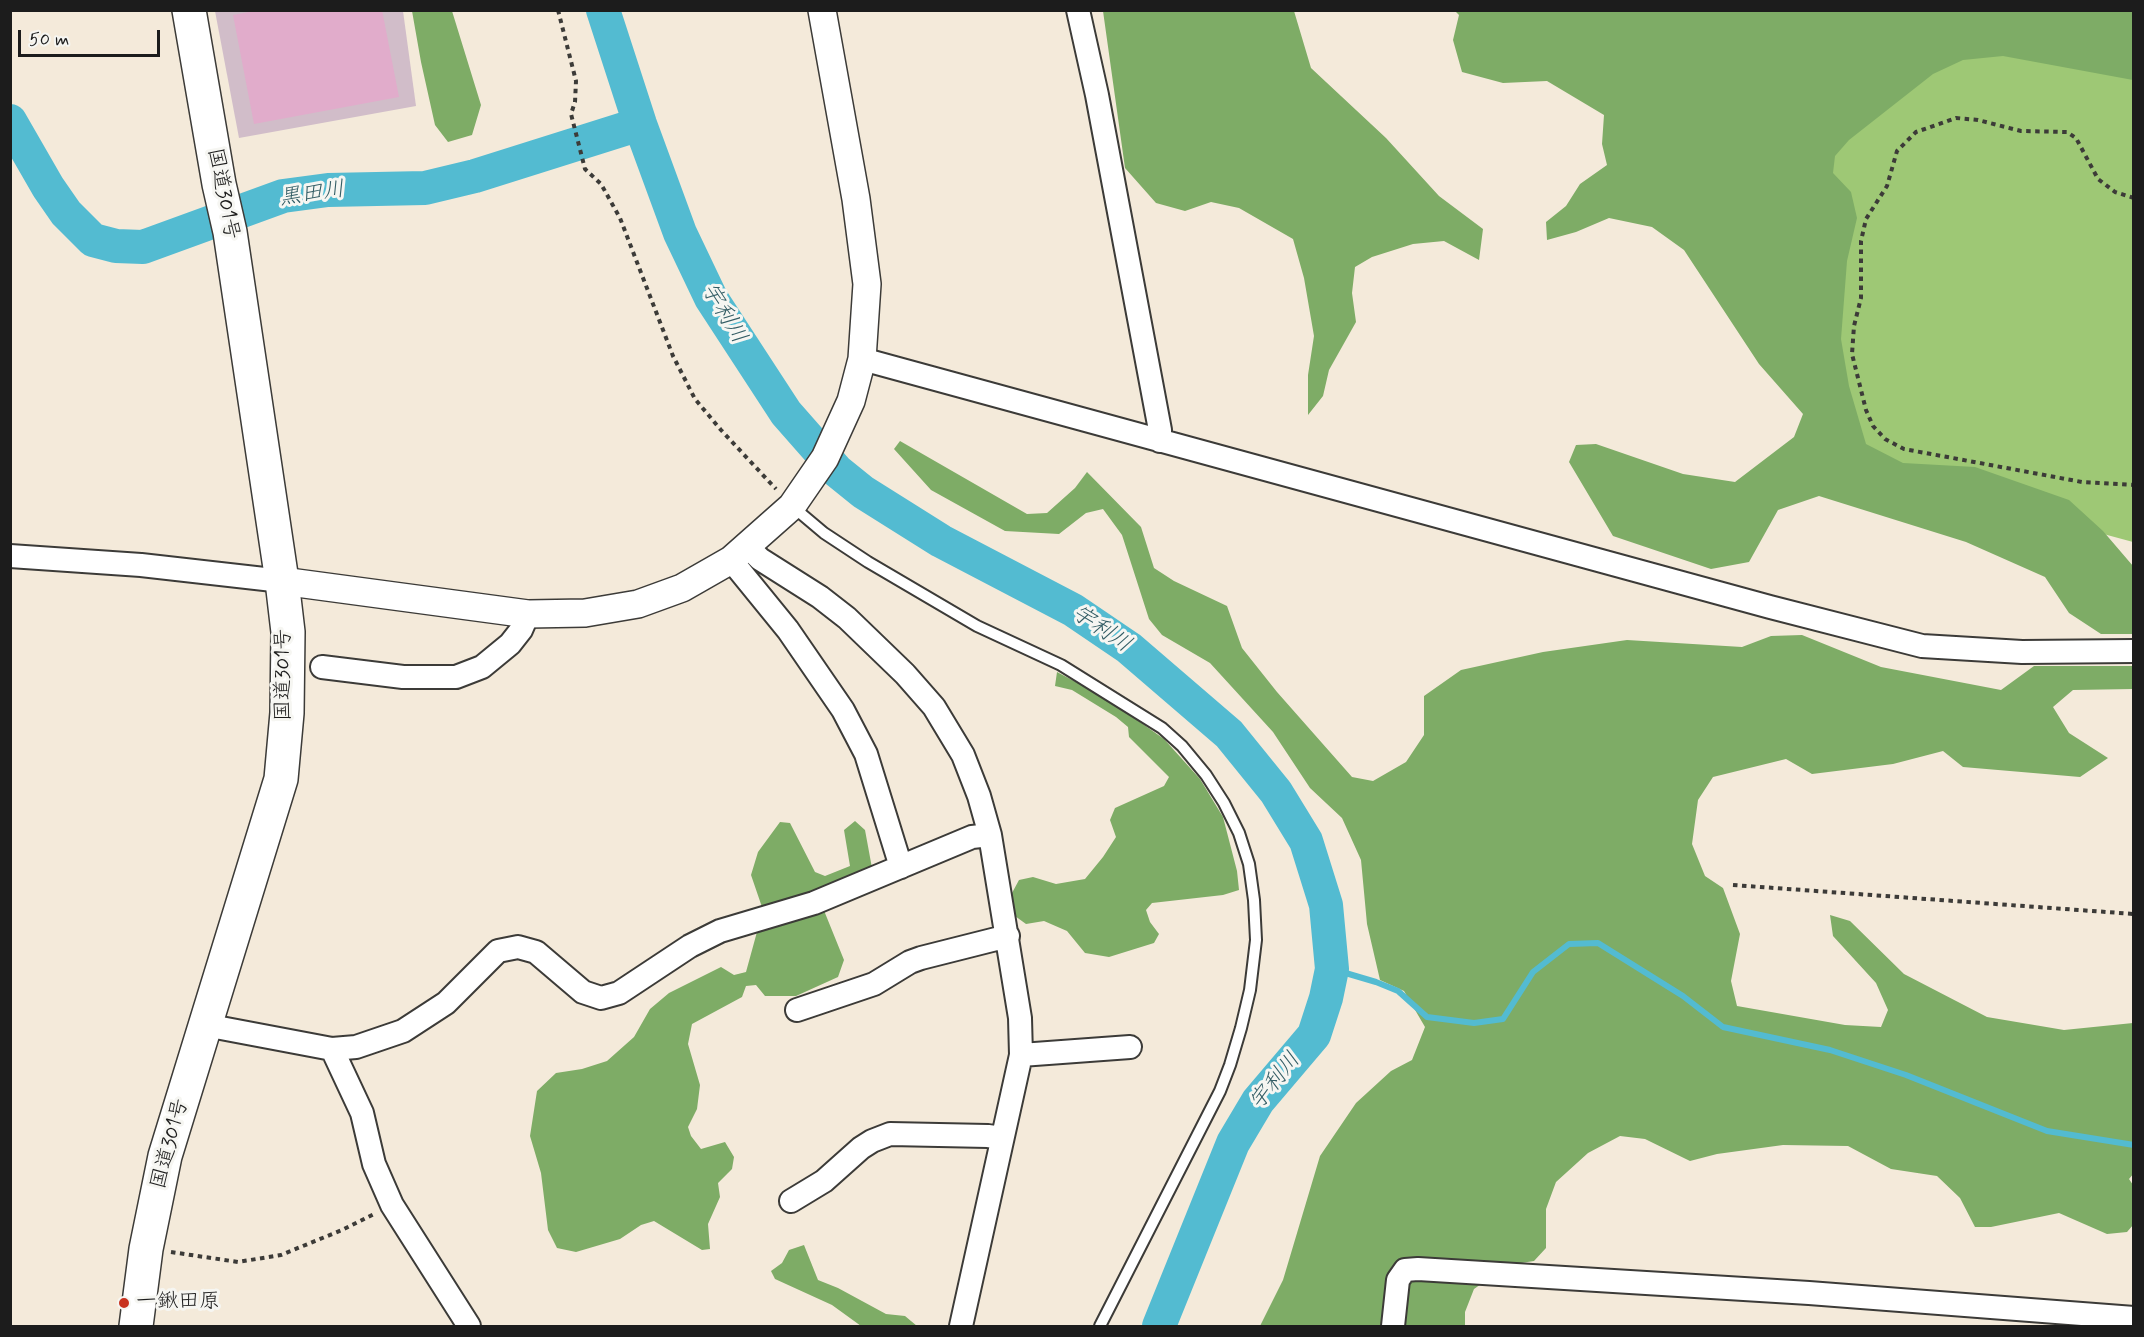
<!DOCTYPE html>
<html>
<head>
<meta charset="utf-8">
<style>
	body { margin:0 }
	#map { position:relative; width:2144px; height:1337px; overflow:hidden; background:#f4eada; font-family:Mynerve,sans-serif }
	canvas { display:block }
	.frame { position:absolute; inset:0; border:12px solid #1c1c1c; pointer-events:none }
	.scale { position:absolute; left:18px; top:30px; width:142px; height:27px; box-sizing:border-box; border:3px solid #1c1c1c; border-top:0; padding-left:8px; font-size:18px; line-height:21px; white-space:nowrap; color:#1c1c1c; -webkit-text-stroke:4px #f6f6f2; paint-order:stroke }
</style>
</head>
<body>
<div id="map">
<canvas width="2144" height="1337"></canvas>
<div class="frame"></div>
<div class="scale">50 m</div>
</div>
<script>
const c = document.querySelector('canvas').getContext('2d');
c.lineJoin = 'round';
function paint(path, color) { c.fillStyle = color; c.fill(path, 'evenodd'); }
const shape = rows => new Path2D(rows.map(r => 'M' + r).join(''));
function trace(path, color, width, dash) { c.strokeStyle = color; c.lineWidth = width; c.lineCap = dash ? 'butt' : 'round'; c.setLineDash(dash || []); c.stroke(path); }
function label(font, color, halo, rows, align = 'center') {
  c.font = font + ' Mynerve,"Klee One",sans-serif'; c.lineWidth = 6; c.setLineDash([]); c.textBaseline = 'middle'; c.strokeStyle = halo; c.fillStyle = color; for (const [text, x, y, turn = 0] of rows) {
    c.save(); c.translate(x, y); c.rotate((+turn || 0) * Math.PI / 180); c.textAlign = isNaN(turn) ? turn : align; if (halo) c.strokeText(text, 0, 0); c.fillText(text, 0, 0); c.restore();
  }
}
const industrial = shape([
	[215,11,403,11,416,106,239,138]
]);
const green = shape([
	[2133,11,2133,542,1897,478,1859,453,1804,121,1890,71]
]);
const forest = shape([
	[412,11,452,11,481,105,472,135,448,142,435,125,421,62],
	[1103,11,1294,11,1311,68,1386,138,1439,196,1483,229,1479,260,1444,241,1413,244,1372,257,1355,267,1352,293,1356,322,1329,370,1323,396,1308,415,1308,375,1314,336,1304,278,1293,239,1239,208,1211,202,1185,211,1156,203,1125,168],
	[1455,11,2133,11,2133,80,2003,56,1963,60,1933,74,1849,140,1835,156,1833,173,1851,192,1857,218,1847,261,1841,339,1849,386,1866,444,1903,463,1975,467,2069,500,2103,531,2133,566,2133,634,2101,634,2069,613,2045,577,1966,542,1819,496,1778,510,1749,562,1711,569,1613,536,1569,462,1576,445,1596,444,1683,474,1735,482,1794,437,1803,414,1759,364,1684,250,1652,227,1609,218,1576,232,1547,240,1546,222,1566,206,1580,184,1607,165,1602,144,1604,115,1547,81,1503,83,1462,72,1453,40,1459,15],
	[900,441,1027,514,1047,513,1075,488,1087,472,1141,527,1154,568,1174,581,1227,606,1242,648,1277,692,1352,777,1373,781,1406,762,1424,735,1424,696,1461,670,1543,652,1627,640,1742,647,1771,636,1802,635,1881,667,2001,690,2034,666,2133,666,2133,689,2073,690,2053,707,2069,733,2108,758,2080,777,1963,767,1943,751,1893,764,1812,774,1786,759,1713,777,1698,800,1692,844,1705,876,1723,888,1740,934,1731,981,1737,1006,1845,1025,1881,1027,1888,1010,1876,983,1833,936,1830,915,1850,921,1904,974,1987,1017,2064,1030,2133,1023,2134,1173,2129,1179,2133,1185,2133,1225,2127,1232,2107,1234,2059,1213,1991,1227,1975,1227,1960,1198,1937,1176,1891,1169,1848,1146,1783,1145,1717,1154,1690,1161,1645,1139,1620,1136,1588,1153,1556,1182,1546,1209,1546,1248,1534,1261,1508,1265,1474,1289,1465,1312,1465,1326,1260,1326,1283,1280,1320,1156,1356,1103,1391,1071,1412,1060,1425,1027,1404,991,1380,980,1367,924,1361,860,1342,818,1310,788,1273,732,1210,663,1162,635,1149,619,1122,535,1103,509,1086,513,1059,534,1005,531,931,490,894,449],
	[1057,672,1106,698,1164,739,1200,779,1223,817,1237,871,1239,890,1223,895,1152,903,1146,910,1150,922,1159,934,1154,943,1109,957,1085,953,1067,931,1044,921,1026,924,1015,916,1012,893,1019,880,1033,877,1056,884,1085,879,1103,857,1116,837,1110,820,1115,808,1164,786,1169,777,1129,737,1128,727,1116,717,1072,690,1055,686],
	[855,821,865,830,872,868,824,894,825,913,844,960,838,977,796,996,765,996,756,985,746,986,742,997,692,1024,688,1044,700,1085,697,1109,688,1127,691,1136,701,1149,725,1142,734,1157,732,1169,718,1183,720,1197,708,1224,710,1249,702,1250,654,1221,641,1225,620,1239,576,1252,557,1248,548,1230,541,1173,530,1136,537,1091,556,1073,582,1069,607,1061,634,1037,650,1009,669,993,721,967,734,975,746,972,763,910,751,875,758,852,780,822,790,823,815,872,825,876,850,866,844,830],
	[804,1245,818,1280,838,1288,886,1314,905,1316,917,1326,861,1326,832,1305,775,1279,771,1271,782,1263,789,1250]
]);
const stream = shape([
	[1332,969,1376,982,1398,991,1427,1017,1474,1023,1503,1019,1533,972,1569,944,1598,943,1683,996,1723,1027,1830,1050,1906,1075,2047,1131,2134,1145]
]);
const river = shape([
	[603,10,640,124,680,233,711,298,786,413,837,471,863,492,941,541,1073,610,1129,648,1229,734,1276,792,1306,841,1326,905,1332,969,1326,998,1314,1035,1258,1101,1233,1143,1159,1326],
	[10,121,48,187,66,213,93,240,116,246,143,247,283,196,328,190,425,188,475,176,640,124]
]);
const building = shape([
	[259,10,382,10,399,97,254,124,233,15]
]);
const path = shape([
	[558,10,576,81,575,102,571,114,585,169,601,184,620,218,673,356,695,399,721,430,776,489],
	[2134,198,2115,192,2098,179,2076,138,2067,132,2021,131,1978,120,1956,118,1916,132,1897,151,1887,186,1866,219,1861,241,1861,298,1854,326,1852,354,1866,410,1873,426,1885,439,1904,449,2082,482,2134,485],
	[1733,885,2134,914],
	[171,1252,238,1262,281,1255,342,1230,376,1213]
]);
const service = shape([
	[792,506,824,533,868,562,977,626,1061,665,1162,728,1182,746,1206,775,1224,803,1239,833,1249,864,1254,900,1256,940,1250,990,1241,1028,1230,1065,1220,1091,1100,1326]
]);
const minor = shape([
	[1078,10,1097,95,1160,430,1160,441],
	[862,359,1770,607,1922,646,2022,652,2134,651],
	[748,547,760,559,820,597,847,618,905,674,934,707,963,755,979,796,990,835,1020,1018,1021,1055,961,1326],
	[10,556,141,565,282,581],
	[731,560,788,630,843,710,866,754,901,867],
	[322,667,403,677,456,677,482,667,510,644,521,630,528,614],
	[797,1010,874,984,910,962,921,958,1008,936],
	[205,1025,332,1049,356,1047,403,1031,446,1003,498,951,518,947,536,952,583,992,601,998,619,993,690,946,720,931,814,903,972,837,990,835],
	[332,1049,362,1113,374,1164,392,1205,469,1326],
	[1021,1055,1130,1047],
	[791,1201,824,1181,861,1148,872,1141,890,1134,988,1136,1002,1138],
	[1393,1326,1398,1280,1405,1270,1418,1269,1809,1293,2134,1318]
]);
const tertiary = shape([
	[282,581,528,614,585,613,638,604,682,588,731,560,792,506,825,458,851,401,862,359,867,284,856,199,822,10]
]);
const trunk = shape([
	[136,1326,146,1249,165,1156,281,779,287,713,288,632,282,581,230,232,219,184,189,10]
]);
const markers = [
	[124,1303,6,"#c8321e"]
];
const streetNames = [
	["国道301号",222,194,79],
	["国道301号",285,675,-90],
	["国道301号",171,1144,-75]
];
const poiNames = [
	["一鍬田原",136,1303]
];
const waterNames = [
	["黒田川",312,195,-8],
	["宇利川",723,314,59],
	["宇利川",1101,630,34],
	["宇利川",1276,1082,-51]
];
paint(industrial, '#d1bdc9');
paint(green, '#9ec875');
paint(forest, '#7eac66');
trace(stream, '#53bbd1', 6);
trace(river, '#53bbd1', 34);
paint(building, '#e1accb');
trace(service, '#3c3b38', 14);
trace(minor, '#3c3b38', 26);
trace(tertiary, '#3c3b38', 30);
trace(trunk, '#3c3b38', 36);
trace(path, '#3c3b38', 4, [4.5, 4.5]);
trace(service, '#fff', 10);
trace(minor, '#fff', 22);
trace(tertiary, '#fff', 27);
trace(trunk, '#fff', 33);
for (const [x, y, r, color] of markers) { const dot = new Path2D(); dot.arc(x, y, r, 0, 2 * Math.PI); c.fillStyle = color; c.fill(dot); trace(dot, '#f6f6f2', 2); }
label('21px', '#1c1c1c', '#f6f6f2', streetNames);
label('21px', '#1c1c1c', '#f6f6f2', poiNames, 'left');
label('italic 22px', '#325c64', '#f6f6f2', waterNames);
</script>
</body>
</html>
